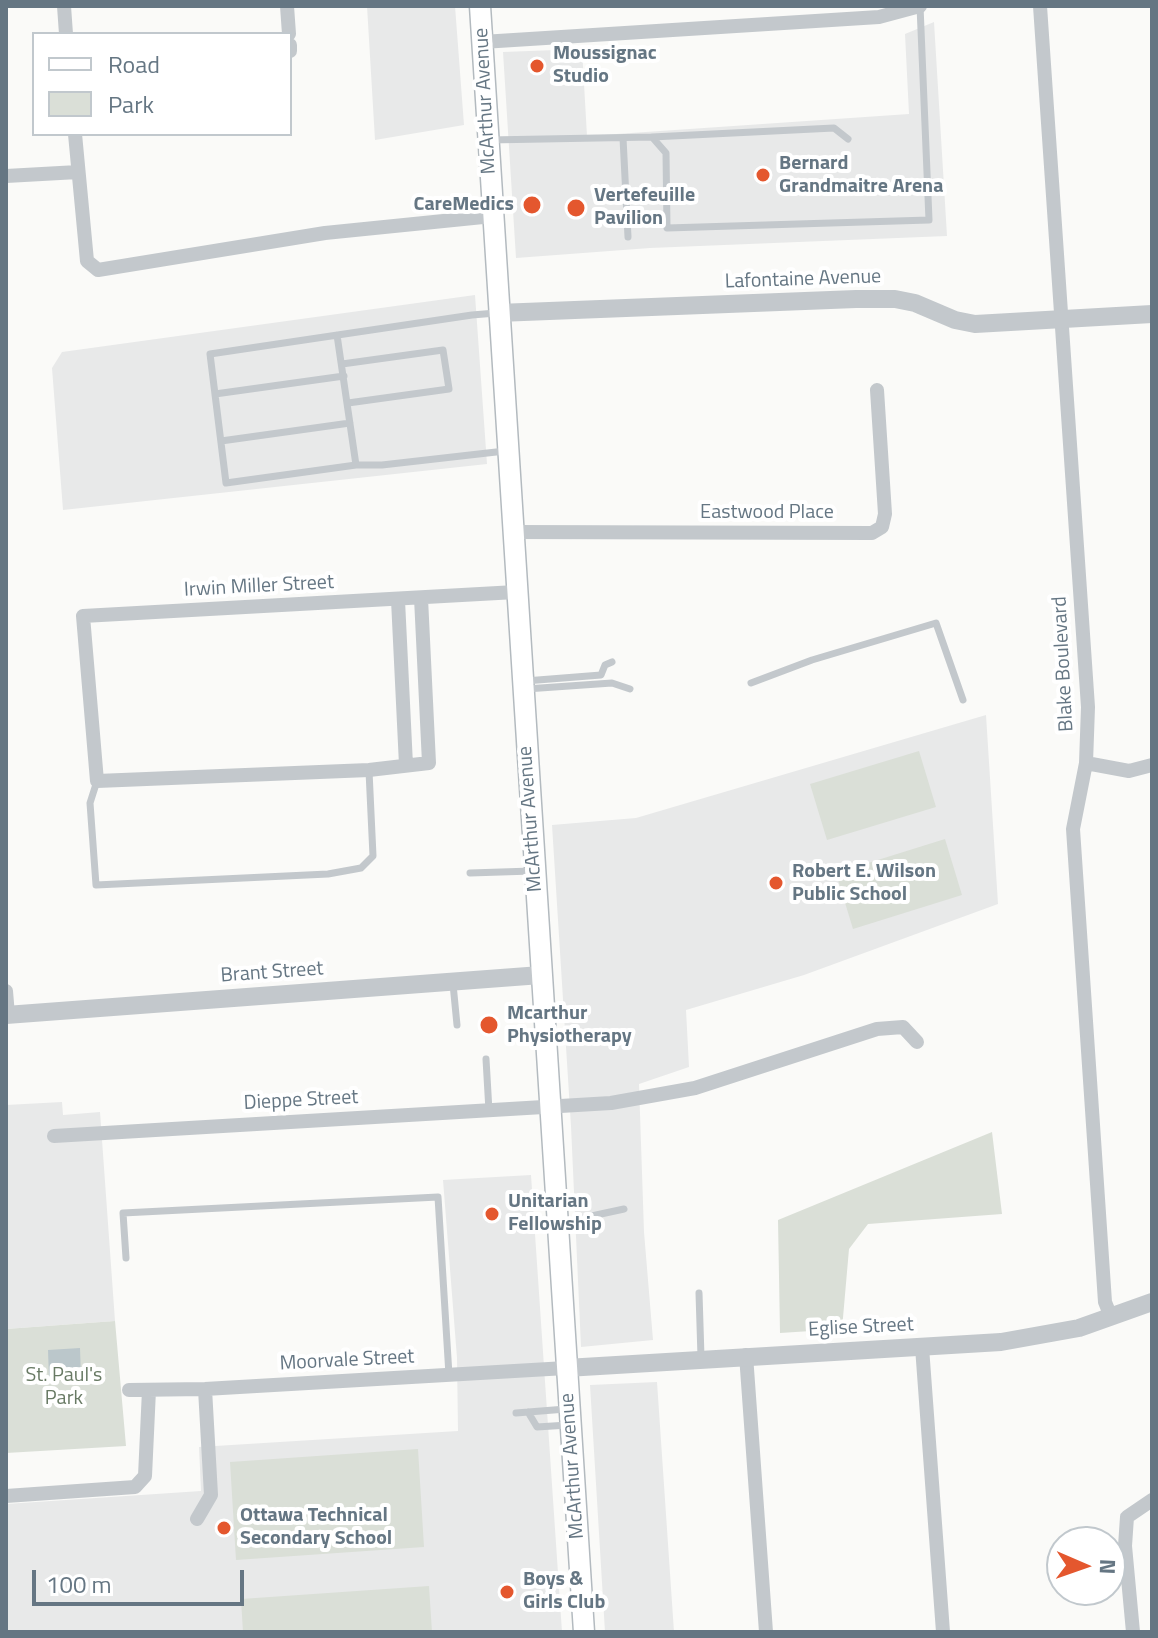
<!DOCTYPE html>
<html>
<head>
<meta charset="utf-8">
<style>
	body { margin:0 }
	#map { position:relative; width:1158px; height:1638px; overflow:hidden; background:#fafaf8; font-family:"Titillium Web",sans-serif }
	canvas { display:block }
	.frame { position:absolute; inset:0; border:8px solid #657683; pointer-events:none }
	.legend { position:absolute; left:32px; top:32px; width:260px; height:104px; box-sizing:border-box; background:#fff; border:2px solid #c1c8cd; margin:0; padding:10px 14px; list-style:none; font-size:24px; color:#657683 }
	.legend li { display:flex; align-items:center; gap:16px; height:40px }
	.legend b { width:40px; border:2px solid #c1c8cd }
	.north { position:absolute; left:1046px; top:1526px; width:80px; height:80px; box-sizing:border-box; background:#fff; border:2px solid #c1c8cd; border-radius:50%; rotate:92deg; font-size:22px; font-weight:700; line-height:32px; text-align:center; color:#657683 }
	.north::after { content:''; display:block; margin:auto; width:28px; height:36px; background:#e4572e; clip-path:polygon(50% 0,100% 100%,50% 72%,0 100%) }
	.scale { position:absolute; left:32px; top:1570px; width:212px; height:36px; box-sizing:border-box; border:4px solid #657683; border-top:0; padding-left:10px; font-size:24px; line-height:28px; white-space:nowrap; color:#657683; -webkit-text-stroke:6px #fff; paint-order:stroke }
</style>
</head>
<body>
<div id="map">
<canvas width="1158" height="1638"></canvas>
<div class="frame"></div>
<ul class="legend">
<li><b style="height:10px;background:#fff"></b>Road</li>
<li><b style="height:22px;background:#dadfd7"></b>Park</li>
</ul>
<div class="north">N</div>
<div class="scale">100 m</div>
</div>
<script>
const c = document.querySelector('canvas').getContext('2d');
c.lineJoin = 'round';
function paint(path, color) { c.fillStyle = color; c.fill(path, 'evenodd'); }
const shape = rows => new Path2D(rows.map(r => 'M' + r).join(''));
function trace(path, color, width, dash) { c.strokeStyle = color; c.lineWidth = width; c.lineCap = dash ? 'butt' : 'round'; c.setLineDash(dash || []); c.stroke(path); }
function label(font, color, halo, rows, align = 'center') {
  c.font = font + ' "Titillium Web",sans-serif'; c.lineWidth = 8; c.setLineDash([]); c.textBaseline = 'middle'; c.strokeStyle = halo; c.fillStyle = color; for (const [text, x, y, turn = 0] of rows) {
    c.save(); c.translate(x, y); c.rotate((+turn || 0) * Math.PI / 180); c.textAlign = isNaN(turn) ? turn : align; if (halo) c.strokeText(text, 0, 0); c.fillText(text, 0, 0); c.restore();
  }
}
const built = shape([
	[367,6,455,6,464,125,375,140],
	[934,22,947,236,650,248,516,258,503,52,582,49,587,136,909,114,905,34],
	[475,295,487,464,63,510,52,368,62,352],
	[986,715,998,904,804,975,686,1010,689,1067,639,1084,644,1232,653,1340,581,1347,571,1126,552,825,636,818],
	[62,1102,63,1115,100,1112,115,1321,6,1329,6,1105],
	[531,1175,562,1632,6,1632,6,1504,201,1491,199,1447,458,1431,457,1358,443,1180],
	[657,1382,674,1632,605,1632,590,1385]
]);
const green = shape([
	[919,751,936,807,827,840,810,784],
	[945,839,962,895,853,929,836,873],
	[992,1132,1002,1214,868,1224,849,1249,842,1329,780,1333,778,1220],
	[115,1321,126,1446,6,1453,6,1329],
	[418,1449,424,1547,236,1560,230,1462],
	[429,1586,432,1632,243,1632,241,1599]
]);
const water = shape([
	[80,1348,81,1377,49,1379,48,1350]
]);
const service = shape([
	[652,137,834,128,848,139],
	[623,138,628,237],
	[489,140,652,137,666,153,667,228,929,220,920,6],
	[496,313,472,315,210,354,226,483,356,465,382,465,505,451],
	[337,335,356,465],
	[342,364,443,350,449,389,348,403],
	[215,394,344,376],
	[221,441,350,423],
	[525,681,601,675,605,665,612,662],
	[751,683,812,660,936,623,963,700],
	[526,689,612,683,630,689],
	[97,781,90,803,96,885,328,874,361,868,373,856,369,771],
	[470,873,532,871],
	[453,984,457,1025],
	[486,1059,489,1111],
	[559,1223,624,1209],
	[126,1258,123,1213,438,1197,449,1375],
	[699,1293,701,1357],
	[528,1412,537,1427,568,1425],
	[516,1413,566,1409]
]);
const minor = shape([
	[64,6,66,34],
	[287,6,289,34],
	[1040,6,1088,707,1086,763,1073,829,1105,1302,1111,1317],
	[482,42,879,17,920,6],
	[290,45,290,51],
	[75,134,87,261,98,270,325,233,493,216],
	[6,176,78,172],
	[513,532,872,533,882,527,885,514,877,390],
	[421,598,429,763,369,770,97,781,83,616,516,592],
	[398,600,406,765],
	[1086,763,1129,771,1152,765],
	[6,991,8,1015],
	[54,1136,611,1103,695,1088,877,1029,903,1027,917,1042],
	[922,1347,943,1632],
	[746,1355,766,1632],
	[129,1390,205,1389,566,1368],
	[6,1496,135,1487,145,1476,149,1390],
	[197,1519,211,1495,205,1389],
	[1133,1632,1125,1546,1127,1517,1152,1500]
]);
const tertiary = shape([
	[498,313,856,299,895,299,915,303,955,320,975,324,1152,314],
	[6,1015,541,975],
	[566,1368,1001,1342,1079,1328,1152,1302]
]);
const secondary = shape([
	[480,6,584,1632]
]);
const markers = [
	[537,66,8,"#e4572e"],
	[763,175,8,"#e4572e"],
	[532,205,10,"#e4572e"],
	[576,208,10,"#e4572e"],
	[776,883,8,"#e4572e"],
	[489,1025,10,"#e4572e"],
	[492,1214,8,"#e4572e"],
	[224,1528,8,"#e4572e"],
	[507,1592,8,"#e4572e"]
];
const poiNames = [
	["Moussignac",553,54],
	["Studio",553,77],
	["Bernard",779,164],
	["Grandmaitre Arena",779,187],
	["Vertefeuille",594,196],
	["Pavilion",594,219],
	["CareMedics",514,205,"right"],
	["Robert E. Wilson",792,872],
	["Public School",792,895],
	["Mcarthur",507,1014],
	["Physiotherapy",507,1037],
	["Unitarian",508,1202],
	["Fellowship",508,1225],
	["Ottawa Technical",240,1516],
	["Secondary School",240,1539],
	["Boys &",523,1580],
	["Girls Club",523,1603]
];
const streetNames = [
	["McArthur Avenue",486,101,-93],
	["Lafontaine Avenue",803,280,-2],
	["Eastwood Place",767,513],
	["Irwin Miller Street",259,587,-3],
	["Blake Boulevard",1064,664,-93],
	["McArthur Avenue",531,819,-94],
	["Brant Street",272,973,-4],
	["Dieppe Street",301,1101,-3],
	["Eglise Street",861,1328,-3],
	["Moorvale Street",347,1361,-3],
	["McArthur Avenue",573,1466,-94]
];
const parkNames = [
	["St. Paul's",64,1376],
	["Park",64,1399]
];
paint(built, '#e8e9e9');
paint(green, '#dadfd7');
paint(water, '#bbc7cb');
trace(secondary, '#b3babf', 23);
trace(service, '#c3c8cc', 7);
trace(minor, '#c3c8cc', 14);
trace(tertiary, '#c3c8cc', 18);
trace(secondary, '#fff', 20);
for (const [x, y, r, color] of markers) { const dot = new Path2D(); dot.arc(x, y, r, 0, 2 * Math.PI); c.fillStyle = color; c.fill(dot); trace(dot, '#fff', 3); }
label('bold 20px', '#657683', '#fff', poiNames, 'left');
label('20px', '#657683', '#fff', streetNames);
label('20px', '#687a64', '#fff', parkNames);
</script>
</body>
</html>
